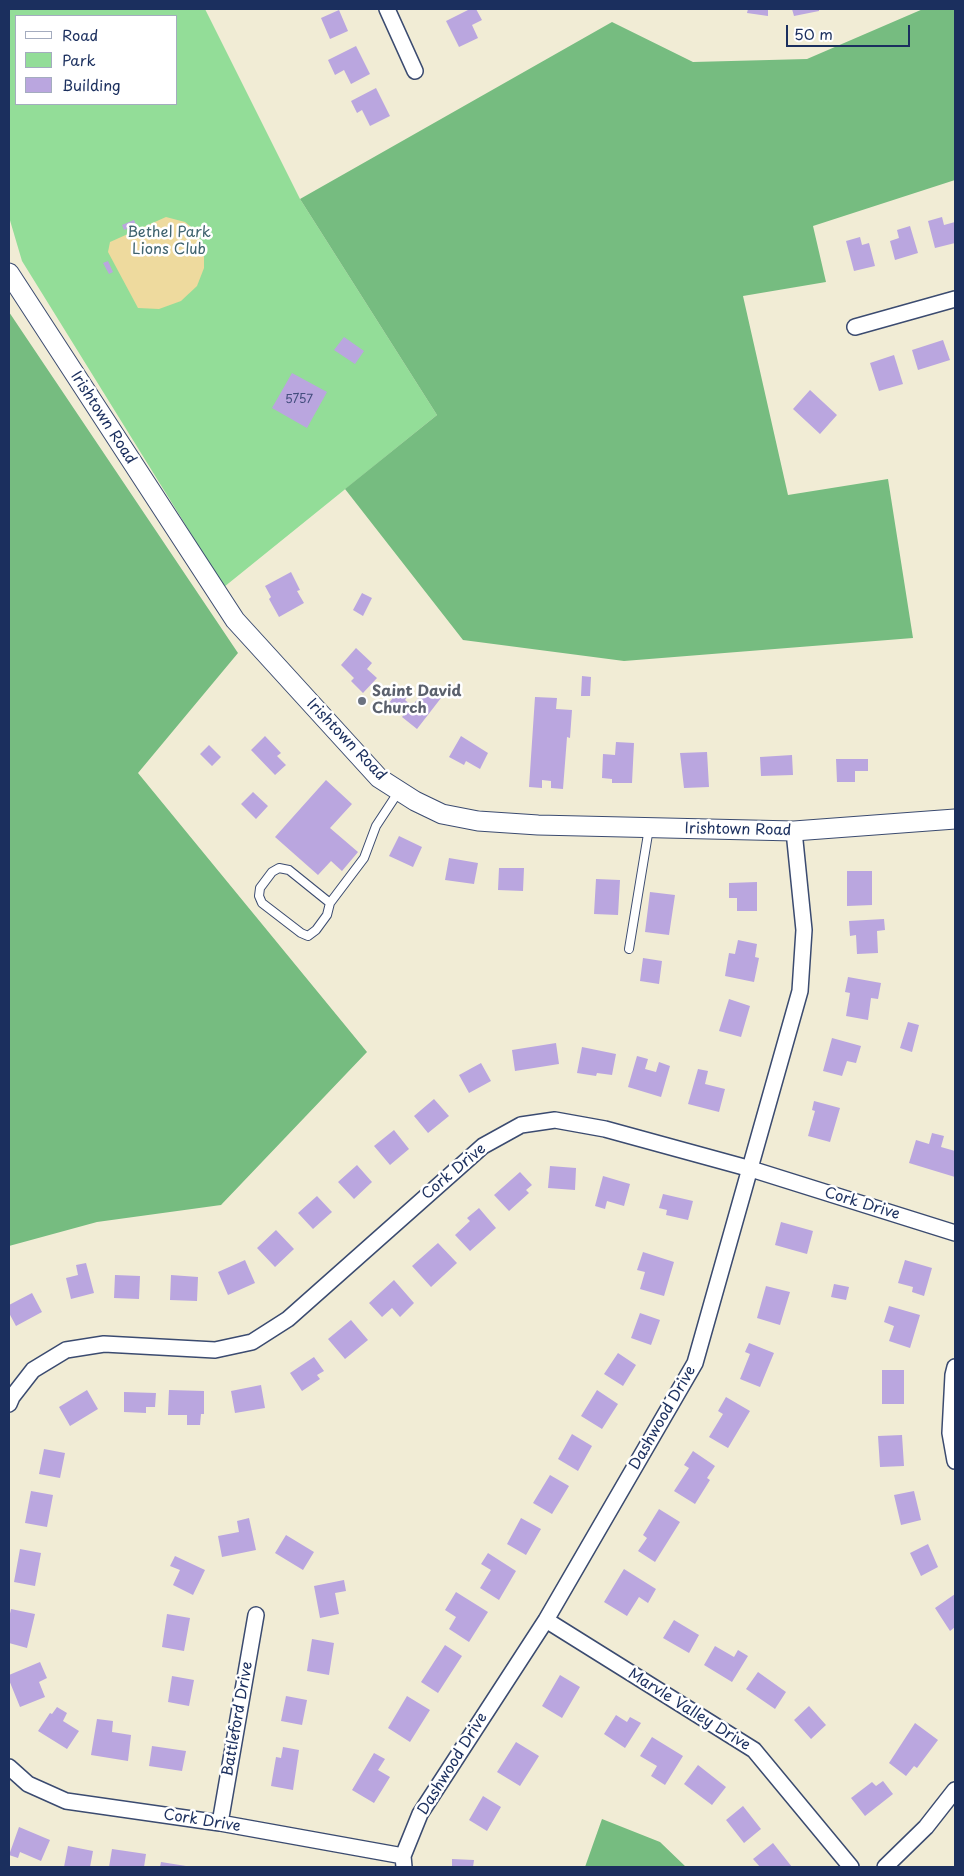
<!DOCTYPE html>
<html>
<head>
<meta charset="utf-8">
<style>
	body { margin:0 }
	#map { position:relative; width:964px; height:1876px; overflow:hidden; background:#f1ecd5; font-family:"Playpen Sans",sans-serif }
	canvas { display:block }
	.frame { position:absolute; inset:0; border:10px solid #1b2f5e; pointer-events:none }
	.legend { position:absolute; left:15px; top:15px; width:162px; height:90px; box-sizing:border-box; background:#fff; border:1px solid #a4acbf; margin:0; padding:6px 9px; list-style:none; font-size:15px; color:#1b2f5e }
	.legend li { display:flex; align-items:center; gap:10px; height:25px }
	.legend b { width:25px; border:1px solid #a4acbf }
	.scale { position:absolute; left:786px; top:25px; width:124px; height:22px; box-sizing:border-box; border:2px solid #1b2f5e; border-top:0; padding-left:6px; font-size:15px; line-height:18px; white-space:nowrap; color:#1b2f5e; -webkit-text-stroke:4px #fff; paint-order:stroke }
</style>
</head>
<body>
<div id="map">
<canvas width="964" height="1876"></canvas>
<div class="frame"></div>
<ul class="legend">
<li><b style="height:6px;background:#fff"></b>Road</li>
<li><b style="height:14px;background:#93dd98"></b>Park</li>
<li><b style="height:14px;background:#baa6df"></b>Building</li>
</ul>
<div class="scale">50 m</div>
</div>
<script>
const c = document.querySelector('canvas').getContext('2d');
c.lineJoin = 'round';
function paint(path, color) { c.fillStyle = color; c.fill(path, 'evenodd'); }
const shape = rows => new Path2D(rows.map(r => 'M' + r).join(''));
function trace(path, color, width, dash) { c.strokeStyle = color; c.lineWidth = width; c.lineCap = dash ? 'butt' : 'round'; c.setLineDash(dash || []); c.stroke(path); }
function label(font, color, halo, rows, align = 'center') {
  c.font = font + ' "Playpen Sans",sans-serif'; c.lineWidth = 5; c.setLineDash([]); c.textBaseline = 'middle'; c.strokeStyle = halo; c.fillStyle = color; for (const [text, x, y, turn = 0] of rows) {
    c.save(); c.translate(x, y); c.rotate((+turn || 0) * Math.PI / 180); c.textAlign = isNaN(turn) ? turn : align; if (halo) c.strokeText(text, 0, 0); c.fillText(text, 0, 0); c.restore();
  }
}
const green = shape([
	[9,9,205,9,300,199,437,415,224,587,22,261,9,217],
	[16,16,176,16,176,104,16,104]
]);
const forest = shape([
	[923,9,955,9,955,180,813,226,826,282,743,296,788,495,888,479,913,638,624,661,463,640,345,489,437,415,300,199,612,22,693,62,807,59],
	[9,312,238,653,138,773,367,1052,221,1205,97,1222,9,1246],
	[602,1819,660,1842,686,1867,585,1867]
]);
const sand = shape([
	[166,217,185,222,196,231,204,249,204,268,197,286,181,301,159,309,138,308,108,252,110,242]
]);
const building = shape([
	[470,9,476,9,482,20,472,25,478,38,459,47,446,21],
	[748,9,768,9,768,16,747,13],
	[792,9,819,9,819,11,794,16],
	[339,10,348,31,330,39,321,18],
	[356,46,370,74,351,84,344,70,335,75,328,60],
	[376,88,390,116,370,126,362,110,357,113,351,101],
	[942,217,944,225,955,222,955,243,935,248,928,221],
	[134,220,136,225,124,230,122,225],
	[910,226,918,253,895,260,890,241,899,238,897,230],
	[860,237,862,245,869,243,875,266,854,271,846,241],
	[108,261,113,272,109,274,103,263],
	[344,337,364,351,355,364,334,350],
	[943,340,950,360,918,370,912,350],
	[894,355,903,384,879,391,870,363],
	[292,373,327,392,307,428,272,408],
	[810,390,837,415,820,434,793,409],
	[291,572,300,590,297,591,304,603,279,617,269,599,271,597,265,586],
	[362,593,372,598,363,616,353,610],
	[356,648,372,663,367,669,377,678,363,693,351,681,354,678,341,665],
	[582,676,591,677,590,696,581,696],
	[427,687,441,698,417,729,402,717,407,711,399,705,396,709,389,703,399,690,407,697,405,700,412,706],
	[535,697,557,698,556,709,572,710,570,738,567,737,563,789,551,788,551,781,542,780,542,788,529,787],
	[265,736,281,753,277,756,286,765,275,775,251,750],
	[461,736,488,753,480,769,466,761,464,765,449,757],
	[616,742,634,743,632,783,612,783,612,779,602,778,603,754,615,755],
	[209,745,221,757,212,766,200,754],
	[707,752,709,787,684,788,680,753],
	[792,755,793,775,761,776,760,757],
	[836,759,868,759,868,771,855,771,855,782,837,782],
	[326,780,352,804,330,828,358,852,342,871,331,861,318,875,275,837],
	[253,792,268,806,256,819,241,804],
	[399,836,422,847,413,867,389,856],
	[449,858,478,863,474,884,445,880],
	[499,868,524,868,523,891,498,890],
	[847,871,872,871,872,905,847,906],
	[596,879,620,880,618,915,594,914],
	[757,882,757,911,737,911,737,898,729,898,729,883],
	[650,892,675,895,669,935,645,932],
	[884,919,885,930,877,931,878,953,857,954,856,935,850,936,849,921],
	[738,940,757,944,755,957,759,958,754,982,725,976,729,953,735,954],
	[643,958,662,961,659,984,640,981],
	[848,977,881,983,878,999,871,998,868,1020,846,1016,850,993,845,992],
	[729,999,750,1006,741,1037,719,1031],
	[908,1022,919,1025,912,1052,900,1048],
	[832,1038,861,1046,856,1063,847,1061,842,1076,823,1071],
	[556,1043,559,1064,515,1071,512,1050],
	[582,1047,616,1054,612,1075,597,1073,596,1076,577,1073],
	[637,1056,648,1059,645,1069,656,1072,659,1062,670,1066,661,1097,628,1087],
	[481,1063,491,1081,469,1093,459,1075],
	[698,1069,708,1071,705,1084,725,1089,719,1112,688,1104],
	[434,1099,449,1116,428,1133,414,1116],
	[814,1101,840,1108,830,1142,808,1136,815,1111,812,1110],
	[394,1130,409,1149,390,1165,374,1146],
	[932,1133,944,1136,941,1147,955,1151,955,1177,909,1163,916,1140,929,1144],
	[357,1165,372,1182,354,1199,338,1182],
	[550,1166,576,1168,575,1190,548,1188],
	[520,1172,532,1185,526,1190,529,1193,509,1211,494,1195],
	[603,1176,630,1184,624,1206,607,1201,605,1209,595,1206],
	[663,1194,693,1201,688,1220,666,1215,667,1210,659,1208],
	[317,1196,332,1212,313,1229,298,1213],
	[479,1208,496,1228,470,1251,455,1235,470,1221,467,1218],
	[781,1222,813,1231,807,1254,775,1245],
	[276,1230,294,1249,275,1267,257,1248],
	[438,1243,457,1263,431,1287,412,1266],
	[643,1252,674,1262,664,1296,640,1289,645,1272,637,1270],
	[245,1260,255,1283,228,1295,218,1272],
	[905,1260,932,1268,924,1296,912,1292,913,1287,898,1283],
	[86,1263,94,1293,71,1299,66,1278,78,1275,76,1265],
	[115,1275,140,1276,139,1299,114,1298],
	[171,1275,198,1277,197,1301,170,1300],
	[394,1280,414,1303,400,1317,392,1308,382,1317,369,1303],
	[834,1284,849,1287,846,1300,831,1297],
	[766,1286,790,1292,780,1325,757,1318],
	[32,1293,42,1312,16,1326,9,1313,9,1305],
	[889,1306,920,1315,910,1348,889,1341,894,1326,884,1322],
	[640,1313,660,1320,651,1345,631,1338],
	[351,1320,368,1340,345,1359,328,1339],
	[749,1343,774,1353,760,1387,740,1379,750,1354,745,1352],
	[618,1353,636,1365,623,1386,604,1374],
	[314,1357,324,1371,317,1375,320,1379,302,1391,290,1373],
	[882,1370,904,1370,904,1404,882,1404],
	[261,1385,265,1408,235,1413,231,1391],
	[87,1390,98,1409,70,1426,59,1407],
	[169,1390,204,1391,204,1414,201,1414,200,1425,187,1425,187,1415,168,1415],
	[597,1390,618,1404,602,1429,581,1416],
	[124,1392,156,1393,155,1407,146,1407,146,1413,124,1412],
	[726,1397,750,1411,728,1448,709,1437,723,1414,718,1411],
	[572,1434,592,1446,578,1471,558,1459],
	[902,1435,904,1466,880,1467,878,1436],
	[44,1449,65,1453,60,1478,39,1474],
	[693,1451,715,1466,707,1478,710,1480,695,1504,674,1491,689,1468,684,1465],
	[550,1475,569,1486,552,1514,533,1503],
	[31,1491,53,1495,47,1527,25,1523],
	[914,1491,921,1520,901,1525,894,1495],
	[659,1509,680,1522,655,1562,638,1551,647,1538,643,1535],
	[249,1518,256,1550,222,1557,218,1536,239,1532,237,1521],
	[521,1518,541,1529,526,1555,507,1544],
	[286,1535,314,1552,303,1570,275,1553],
	[928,1544,938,1567,921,1576,910,1553],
	[20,1549,41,1553,35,1586,14,1582],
	[488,1553,516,1571,499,1600,480,1588,491,1570,481,1564],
	[175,1556,205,1570,193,1595,173,1585,180,1570,170,1566],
	[624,1569,656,1589,648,1603,639,1597,627,1616,604,1602],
	[344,1580,346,1591,335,1593,339,1614,320,1618,314,1586],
	[456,1592,488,1612,469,1642,449,1629,456,1617,445,1610],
	[955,1594,955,1627,950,1631,935,1608],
	[11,1609,35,1614,27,1648,9,1643,9,1618],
	[167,1614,190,1618,184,1651,162,1647],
	[674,1620,699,1635,689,1653,663,1638],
	[312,1639,334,1643,329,1675,307,1671],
	[445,1645,462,1656,438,1693,421,1682],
	[715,1646,734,1657,738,1650,748,1656,732,1682,704,1665],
	[40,1662,47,1678,39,1682,45,1697,20,1707,9,1680,9,1675],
	[758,1672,786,1692,775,1709,746,1689],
	[560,1675,580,1687,562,1718,542,1706],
	[172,1676,194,1680,189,1706,168,1702],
	[286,1696,307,1700,302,1725,281,1721],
	[407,1696,430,1710,410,1742,388,1728],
	[809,1706,826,1725,811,1739,794,1720],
	[57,1707,67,1713,63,1721,79,1731,67,1749,38,1731,50,1713,52,1714],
	[616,1715,627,1722,630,1717,641,1723,625,1748,604,1734],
	[97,1719,113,1721,112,1732,131,1735,128,1761,91,1755],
	[915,1723,938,1740,917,1768,914,1766,906,1776,889,1763],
	[652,1737,683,1756,665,1785,651,1776,657,1766,640,1756],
	[516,1742,539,1756,520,1786,497,1772],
	[152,1746,186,1751,182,1771,149,1766],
	[283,1747,299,1750,293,1790,271,1786,276,1757,281,1758],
	[374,1753,385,1759,378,1770,390,1777,374,1803,352,1790],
	[698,1765,726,1787,712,1805,684,1784],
	[883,1781,893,1794,865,1816,851,1798,872,1782,876,1786],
	[483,1796,501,1807,487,1831,469,1820],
	[743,1806,761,1829,744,1843,726,1820],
	[19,1827,50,1840,41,1861,20,1852,18,1858,9,1855],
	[773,1843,792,1867,760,1867,753,1859],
	[68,1846,93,1851,90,1867,64,1867],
	[112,1849,146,1854,144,1867,109,1867],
	[452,1859,474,1860,473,1867,452,1867],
	[161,1862,186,1866,186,1867,160,1867]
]);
const service = shape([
	[330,903,327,915,316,930,308,936,301,933,262,903,259,896,260,888,272,872,279,868,289,870,330,903,364,858,376,826,399,791],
	[629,949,649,828]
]);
const minor = shape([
	[387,9,415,71],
	[855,327,955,299],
	[955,1367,953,1375,950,1433,955,1461],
	[9,1404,12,1397,33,1370,66,1350,104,1344,215,1350,252,1342,288,1319,483,1146,521,1125,555,1120,605,1129,751,1169,955,1233],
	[546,1620,754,1750,851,1867],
	[9,1767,28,1784,66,1801,220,1823,403,1856],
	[220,1823,256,1615],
	[404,1867,403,1856,420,1814,546,1620,695,1363,800,991,804,930,794,831],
	[885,1867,926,1827,955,1790]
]);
const tertiary = shape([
	[9,273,235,620,379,778,415,801,442,814,478,821,538,825,794,831,955,819]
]);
const markers = [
	[362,701,5,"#6b7280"]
];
const numberNames = [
	["5757",299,400]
];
const parkNames = [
	["Bethel Park",169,233],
	["Lions Club",169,250]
];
const streetNames = [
	["Irishtown Road",103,418,57],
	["Irishtown Road",346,740,46],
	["Irishtown Road",738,830,1],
	["Cork Drive",454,1172,-40],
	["Cork Drive",862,1204,17],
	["Dashwood Drive",663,1418,-60],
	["Marvle Valley Drive",689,1710,32],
	["Battleford Drive",238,1719,-80],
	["Dashwood Drive",453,1764,-58],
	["Cork Drive",202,1821,9]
];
const worshipNames = [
	["Saint David",372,692],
	["Church",372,709]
];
paint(green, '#93dd98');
paint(forest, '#76bc80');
paint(sand, '#eeda9e');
paint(building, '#baa6df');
trace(service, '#3b4b70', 10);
trace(minor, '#3b4b70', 18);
trace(tertiary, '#3b4b70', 21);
trace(service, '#fff', 8);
trace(minor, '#fff', 15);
trace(tertiary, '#fff', 19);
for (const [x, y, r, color] of markers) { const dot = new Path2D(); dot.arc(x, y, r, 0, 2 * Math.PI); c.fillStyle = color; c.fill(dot); trace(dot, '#fff', 2); }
label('12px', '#434d7e', null, numberNames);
label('15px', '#3f636f', '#fff', parkNames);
label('15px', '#1b2f5e', '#fff', streetNames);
label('bold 15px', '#5b616d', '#fff', worshipNames, 'left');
</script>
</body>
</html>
